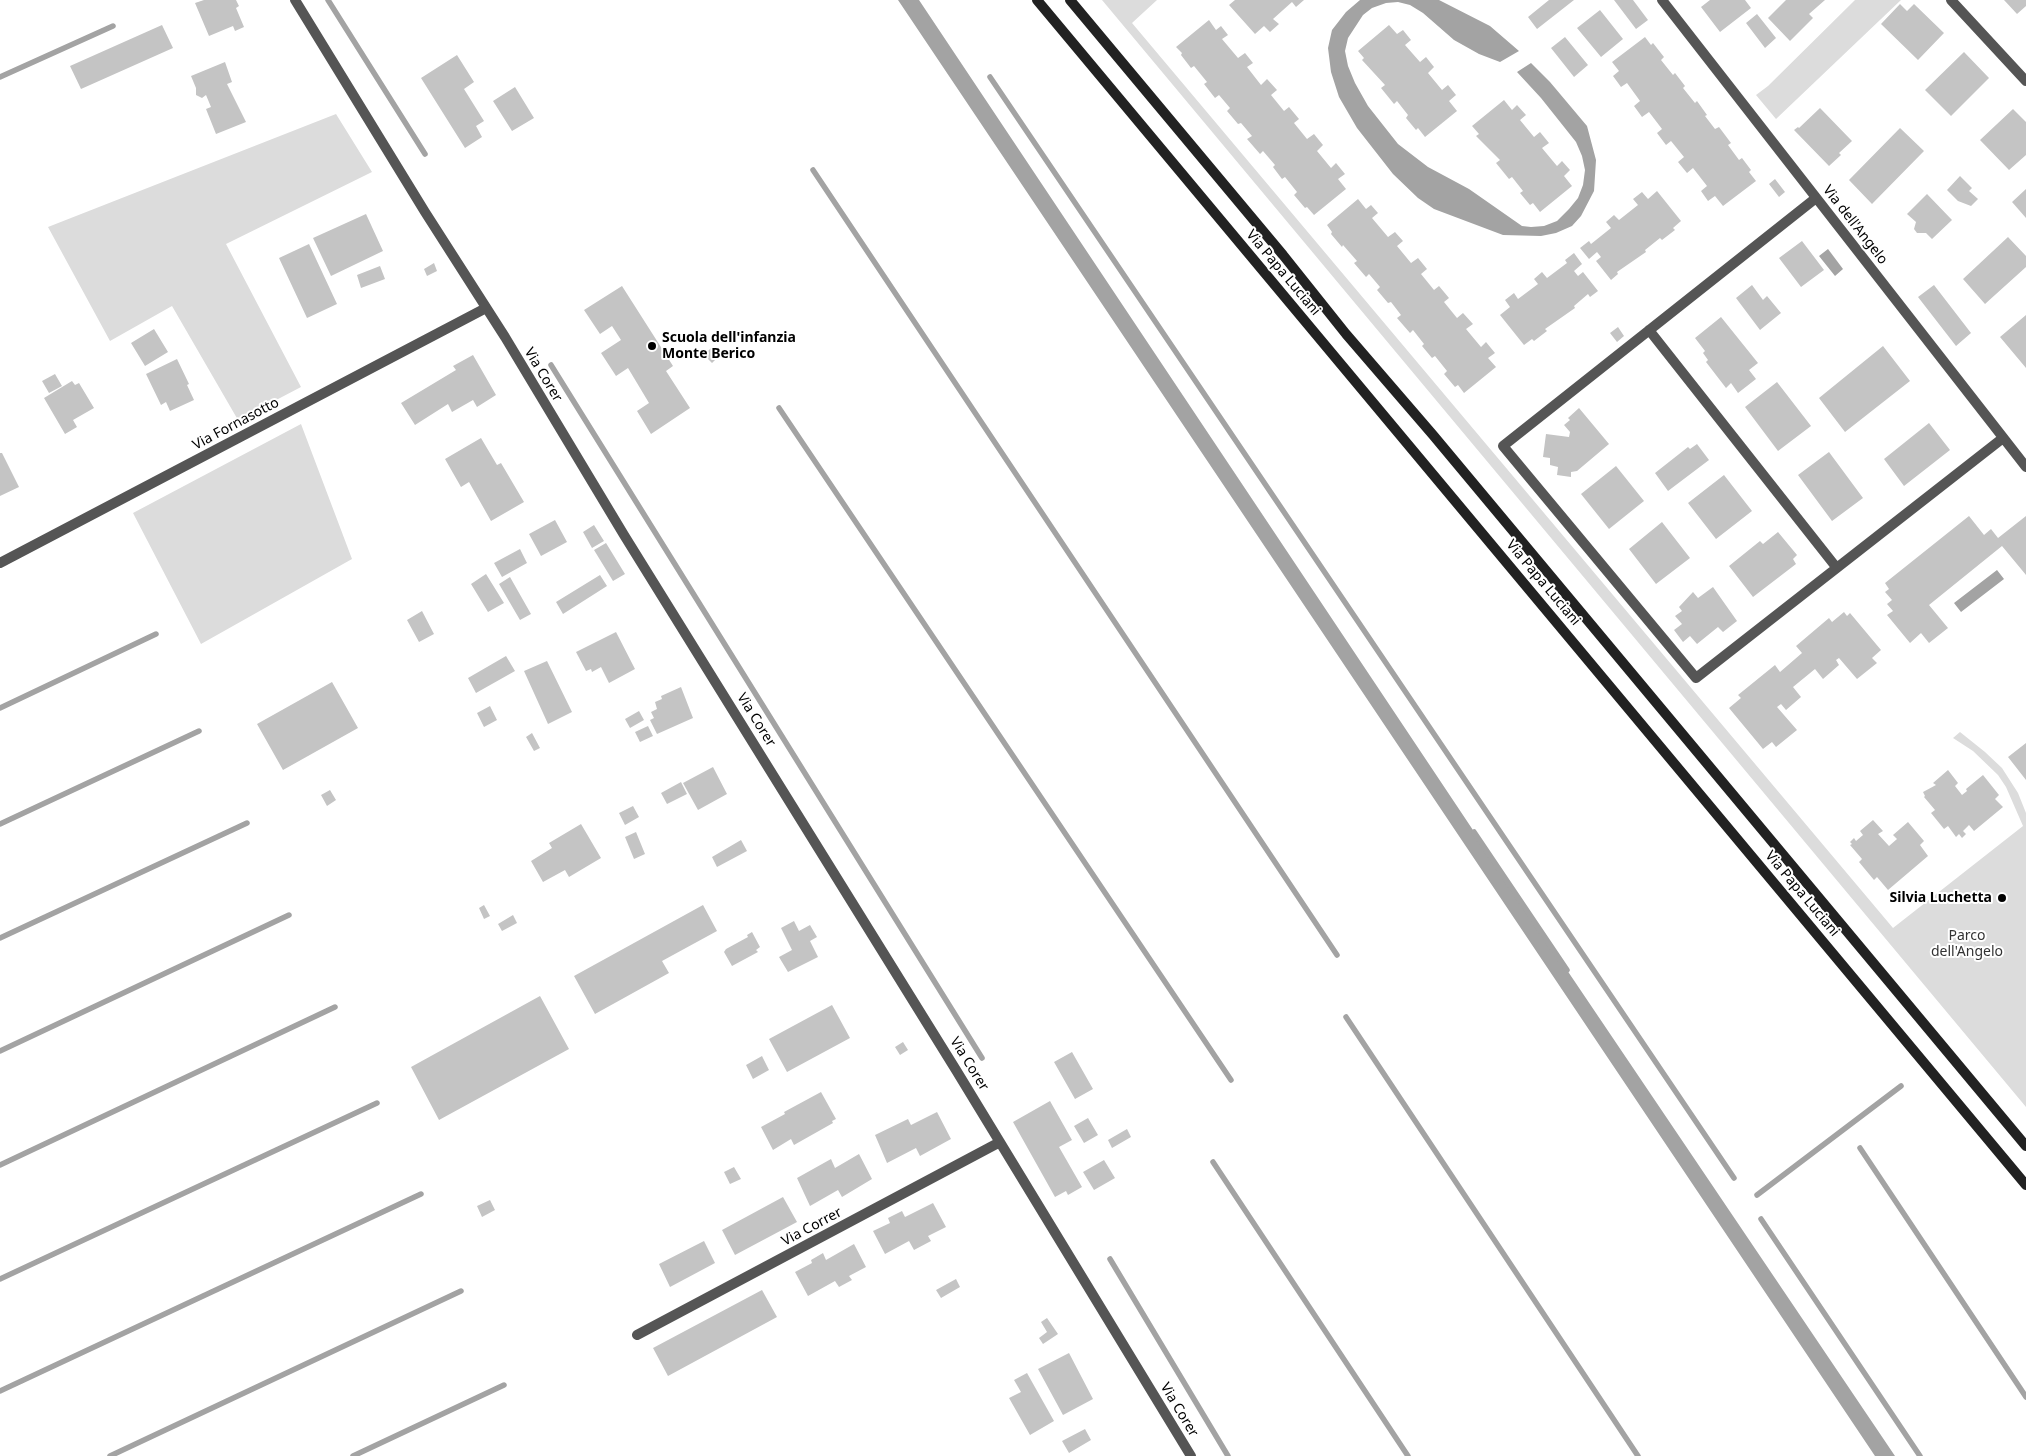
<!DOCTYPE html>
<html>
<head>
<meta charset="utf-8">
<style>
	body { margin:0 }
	canvas { display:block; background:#fff }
</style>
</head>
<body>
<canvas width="2026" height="1456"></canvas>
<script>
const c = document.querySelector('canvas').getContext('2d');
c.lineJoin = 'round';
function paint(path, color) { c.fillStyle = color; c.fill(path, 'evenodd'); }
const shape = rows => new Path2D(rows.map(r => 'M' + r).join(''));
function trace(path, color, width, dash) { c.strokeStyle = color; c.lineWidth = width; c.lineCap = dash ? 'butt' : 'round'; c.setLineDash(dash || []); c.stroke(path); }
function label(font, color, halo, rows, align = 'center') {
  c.font = font + ' "Noto Sans",sans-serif'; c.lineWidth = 4; c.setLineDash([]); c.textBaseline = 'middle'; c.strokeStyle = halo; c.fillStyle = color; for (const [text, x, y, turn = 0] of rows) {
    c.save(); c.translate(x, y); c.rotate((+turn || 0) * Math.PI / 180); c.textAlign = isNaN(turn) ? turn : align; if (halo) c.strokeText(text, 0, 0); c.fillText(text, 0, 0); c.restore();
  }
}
const green = shape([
	[1102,0,1157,0,1132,23,1893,928,2023,826,2006,787,1998,775,1973,751,1953,738,1960,732,1985,752,2002,768,2018,793,2026,813,2026,1107],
	[1855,0,1901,0,1776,119,1756,95,1768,86],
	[336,114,372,172,226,244,301,387,238,420,172,306,110,341,48,227],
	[301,424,352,559,201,644,133,513]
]);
const water = shape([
	[898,0,919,0,1519,899,1895,1456,1875,1456],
	[1360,0,1439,0,1490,26,1519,51,1500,62,1479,54,1454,40,1423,13,1410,5,1398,2,1386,3,1372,8,1363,15,1348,38,1345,51,1348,66,1355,83,1368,106,1398,144,1428,167,1469,189,1522,226,1531,227,1544,226,1557,221,1569,209,1578,198,1583,185,1585,170,1582,156,1576,142,1541,98,1517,72,1531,63,1550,82,1587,126,1596,160,1594,191,1581,216,1572,226,1556,233,1541,236,1503,235,1434,209,1418,198,1393,174,1357,128,1339,97,1331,72,1328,48,1332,30,1346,12],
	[1828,249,1843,269,1835,276,1819,256],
	[1997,570,2004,579,1961,612,1954,603]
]);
const stream = shape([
	[328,0,425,154],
	[0,77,113,26],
	[990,77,1734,1178],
	[813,170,1337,955],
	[551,365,982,1058],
	[779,408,1231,1080],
	[0,708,156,634],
	[0,824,199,731],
	[1474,832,1567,970],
	[0,938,247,823],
	[1346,1017,1638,1456],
	[0,1051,289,915],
	[1860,1148,2026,1397],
	[1213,1162,1408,1456],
	[0,1165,335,1007],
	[1757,1195,1901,1086],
	[1761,1219,1920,1456],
	[1110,1259,1228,1456],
	[0,1279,377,1103],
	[0,1391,421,1194],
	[110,1456,461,1291],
	[353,1456,504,1385]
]);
const building = shape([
	[204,0,236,0,239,6,236,8,244,27,235,31,233,26,209,36,195,3],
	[1235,0,1304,0,1296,7,1292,2,1273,19,1279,24,1270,32,1264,26,1255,34,1229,5],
	[1549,0,1574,0,1537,29,1528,17],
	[1614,0,1633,0,1648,20,1636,29],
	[1710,0,1745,0,1751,8,1720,32,1701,7],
	[1786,0,1825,0,1809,14,1813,18,1790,41,1768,18],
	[2004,0,2026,0,2026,6,2017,14],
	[1900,4,1907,11,1914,4,1944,33,1918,60,1881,24],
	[1600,10,1623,39,1601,57,1577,28],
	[1757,14,1776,38,1765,48,1746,23],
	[1209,20,1216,30,1221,26,1228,35,1222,39,1238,58,1245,53,1253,63,1247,67,1261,85,1267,79,1277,90,1271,95,1284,111,1289,107,1299,119,1294,123,1307,139,1314,134,1323,145,1317,151,1331,168,1336,163,1345,174,1338,179,1346,189,1314,215,1307,207,1305,208,1294,195,1297,192,1285,177,1282,179,1273,167,1275,165,1263,151,1260,154,1247,139,1252,136,1241,123,1238,124,1227,111,1230,108,1219,95,1215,98,1204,84,1207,82,1194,66,1191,68,1181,55,1182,53,1176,47],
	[162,25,173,48,81,89,70,66],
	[1389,25,1397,34,1403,30,1411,40,1405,45,1420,62,1426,57,1434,67,1428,73,1442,90,1448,85,1456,95,1449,101,1457,111,1425,137,1418,128,1416,130,1406,118,1408,115,1397,101,1394,104,1381,88,1385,85,1362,60,1364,58,1358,51],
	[1565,37,1588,65,1574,77,1551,48],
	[1645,37,1651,45,1653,43,1664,57,1661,60,1673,75,1675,73,1685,86,1683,88,1695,103,1697,101,1707,115,1705,116,1715,129,1719,127,1731,143,1728,145,1739,160,1742,158,1751,170,1749,172,1756,181,1723,206,1715,196,1708,201,1701,191,1707,186,1693,168,1687,173,1678,162,1684,157,1671,141,1666,145,1657,133,1662,129,1649,112,1642,117,1634,106,1640,101,1627,83,1621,87,1613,76,1619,71,1612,62],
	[1964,52,1989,78,1951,116,1925,90],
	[457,55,474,82,464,89,484,121,476,126,482,137,465,148,421,78],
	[225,62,232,82,227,84,246,122,216,134,206,109,211,107,206,95,202,98,196,95,196,88,191,76],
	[515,87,534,118,512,131,493,101],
	[1504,100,1512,110,1517,105,1526,115,1520,120,1534,137,1540,132,1549,143,1542,148,1557,166,1562,161,1570,170,1564,176,1572,186,1540,212,1533,203,1530,205,1520,193,1523,191,1512,177,1509,179,1496,163,1500,160,1476,136,1479,134,1472,126],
	[1820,108,1852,141,1839,153,1841,155,1829,166,1794,130,1798,127,1799,128],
	[2013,109,2026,122,2026,155,2009,170,1980,140],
	[1900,128,1924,151,1872,204,1849,180],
	[1960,176,1972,188,1969,191,1978,199,1971,206,1958,201,1947,190],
	[1775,179,1785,192,1779,197,1769,184],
	[2026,189,2026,218,2012,202],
	[1657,191,1681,221,1673,228,1675,230,1662,240,1660,238,1645,250,1646,252,1617,272,1618,274,1611,280,1596,261,1601,257,1597,252,1589,259,1580,248,1589,241,1591,244,1611,228,1606,222,1614,215,1619,220,1638,205,1633,199,1642,192,1648,199],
	[1927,194,1952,220,1932,239,1926,233,1917,233,1914,229,1916,222,1907,214],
	[1358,199,1366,209,1371,205,1378,213,1372,218,1388,237,1395,232,1403,241,1397,246,1411,263,1418,258,1427,269,1421,274,1434,290,1439,286,1449,298,1444,302,1457,318,1463,313,1473,324,1466,329,1481,347,1486,342,1495,353,1488,358,1496,367,1464,393,1458,385,1455,387,1444,374,1447,371,1435,356,1432,358,1422,346,1424,344,1413,330,1410,333,1397,318,1401,315,1391,302,1388,303,1377,290,1380,287,1369,274,1366,277,1354,263,1357,261,1343,245,1342,247,1331,234,1332,232,1327,225],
	[366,214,383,251,331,276,313,238],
	[2008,237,2026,256,2026,267,1985,304,1963,279],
	[1802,241,1824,270,1801,287,1779,258],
	[309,244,337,304,307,318,279,258],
	[1574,253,1582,264,1574,271,1578,276,1583,272,1598,291,1590,297,1588,294,1574,306,1575,308,1545,329,1547,331,1534,341,1532,339,1524,345,1500,315,1510,307,1505,300,1514,293,1518,299,1538,284,1534,279,1542,272,1547,278,1567,263,1565,260],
	[434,263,437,271,427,276,424,269],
	[380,266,385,279,361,288,357,275],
	[1752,285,1763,300,1767,296,1781,313,1760,330,1736,298],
	[1934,285,1971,333,1956,346,1918,297],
	[622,286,673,366,666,371,690,408,651,434,637,411,649,403,628,368,616,376,601,353,621,340,612,326,600,334,584,310],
	[2026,315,2026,368,2000,337],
	[1721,317,1758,363,1749,370,1756,379,1738,393,1731,383,1726,388,1706,362,1708,360,1703,353,1705,351,1695,338],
	[1618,327,1624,336,1617,342,1610,333],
	[154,329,168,352,145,366,131,343],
	[1883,346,1910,381,1845,432,1819,398],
	[711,348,719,356,712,363,704,355],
	[473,355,496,395,477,407,473,400,452,412,448,404,415,425,401,403,456,370,453,366],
	[177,359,189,384,187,385,194,400,170,411,166,402,161,405,146,374],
	[55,374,62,386,49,393,42,381],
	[72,381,75,385,79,383,94,408,73,420,77,427,65,434,44,398],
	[1777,382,1811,426,1778,451,1745,407],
	[1579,408,1609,444,1577,471,1571,472,1571,477,1557,475,1558,467,1550,465,1550,458,1543,457,1546,434,1569,437,1570,432,1564,425,1570,420,1568,418],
	[1929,423,1950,450,1904,486,1884,459],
	[481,438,497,465,501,463,524,502,491,521,469,482,461,487,445,459],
	[1697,444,1709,460,1668,491,1655,473,1688,447,1690,449],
	[1829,452,1863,498,1832,521,1798,475],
	[0,453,2,453,19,487,0,496],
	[1616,466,1644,501,1609,529,1581,494],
	[1724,475,1752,511,1716,539,1688,503],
	[1969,516,1984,535,1991,529,1998,538,2026,516,2026,575,2002,546,1929,605,1948,628,1929,643,1921,633,1910,643,1887,615,1893,611,1887,604,1892,600,1885,592,1889,589,1885,583],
	[555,520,567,542,541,556,529,534],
	[1662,522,1690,558,1656,584,1629,549],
	[594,525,604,541,592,548,583,532],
	[1778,532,1797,555,1793,559,1796,564,1753,597,1729,566,1760,541,1763,544],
	[606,543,625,574,613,581,594,550],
	[520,549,527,563,502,577,494,563],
	[486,574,504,603,488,612,471,584],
	[600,575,607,586,563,614,556,602],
	[510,577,531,614,520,620,499,584],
	[1713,587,1737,621,1723,632,1718,627,1697,644,1690,636,1683,642,1674,630,1682,624,1675,616,1682,611,1679,607,1693,592,1698,598],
	[422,611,434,634,419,642,407,620],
	[1844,612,1847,616,1850,613,1881,650,1872,658,1877,663,1857,679,1839,658,1836,660,1839,665,1823,679,1815,669,1793,687,1801,697,1786,710,1781,704,1777,707,1797,730,1776,747,1772,742,1763,749,1729,708,1741,698,1738,695,1775,665,1780,672,1802,653,1796,646,1829,618,1832,622],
	[616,632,635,669,609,683,601,667,592,672,591,669,586,671,576,652],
	[506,656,515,671,476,693,468,678],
	[547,661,572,712,548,724,524,671],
	[332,682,358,728,283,770,257,724],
	[681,687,693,718,657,734,650,720,654,718,651,712,657,709,655,702,662,699,661,696],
	[490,706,497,720,484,727,477,713],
	[639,711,644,720,630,728,625,719],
	[648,726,653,736,640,742,635,732],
	[532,733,540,748,534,751,526,737],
	[2026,743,2026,780,2008,757],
	[713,767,727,794,698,810,683,783],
	[1948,770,1958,783,1955,786,1962,795,1967,791,1966,789,1983,775,1999,795,1995,799,2003,807,1974,831,1969,825,1963,831,1966,834,1962,838,1959,834,1956,837,1948,826,1944,829,1931,813,1935,810,1924,797,1925,796,1923,792,1936,785,1933,783],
	[681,782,687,794,667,804,661,793],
	[330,790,336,800,327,806,321,795],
	[633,806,639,817,625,825,619,813],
	[1873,820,1883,831,1878,834,1889,846,1897,839,1893,835,1908,822,1924,841,1920,845,1928,856,1888,890,1877,877,1874,880,1859,862,1862,859,1850,845,1852,844,1850,842,1854,838,1856,841,1863,835,1860,831],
	[581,824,601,858,569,877,565,870,543,882,531,861,552,848,549,843],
	[636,832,645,854,634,859,625,837],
	[741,840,747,851,717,867,712,857],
	[484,905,490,916,484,919,479,908],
	[703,905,717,931,662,961,669,973,595,1014,574,976],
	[513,915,517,923,502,931,498,924],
	[794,921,799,931,810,925,817,937,810,941,818,957,788,972,779,957,792,950,781,928],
	[752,932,760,947,756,950,758,952,732,966,724,952,726,949,748,937,747,935],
	[540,996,569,1049,439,1120,411,1067],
	[832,1005,850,1038,787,1072,769,1039],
	[903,1042,908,1050,900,1055,895,1047],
	[1072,1052,1093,1089,1075,1099,1054,1062],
	[762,1056,769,1070,753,1079,746,1065],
	[821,1092,836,1119,832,1121,833,1123,794,1145,791,1139,773,1150,761,1127,785,1114,784,1112],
	[1050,1101,1072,1140,1059,1147,1082,1187,1068,1195,1066,1191,1055,1197,1013,1122],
	[937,1112,951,1139,920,1156,916,1148,887,1163,875,1135,908,1119,911,1125],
	[1088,1118,1098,1135,1084,1143,1074,1126],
	[1127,1129,1131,1137,1112,1148,1108,1140],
	[859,1154,872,1179,842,1197,838,1190,810,1206,797,1178,831,1159,835,1168],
	[1104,1160,1115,1178,1094,1190,1083,1172],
	[734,1167,741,1179,730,1184,724,1172],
	[783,1197,797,1222,735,1255,722,1230],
	[490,1200,495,1210,482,1217,477,1206],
	[933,1203,946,1227,928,1236,931,1241,914,1250,909,1241,885,1254,873,1231,890,1223,888,1218,902,1211,905,1217],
	[704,1241,715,1263,670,1287,659,1264],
	[854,1244,866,1267,849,1276,852,1280,839,1287,835,1281,808,1296,795,1272,812,1263,811,1260,823,1253,826,1260],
	[956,1279,960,1287,941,1298,936,1290],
	[762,1290,777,1317,668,1376,653,1348],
	[1047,1318,1058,1334,1043,1344,1039,1338,1047,1332,1041,1322],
	[1069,1353,1093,1399,1063,1415,1038,1369],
	[1027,1373,1054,1421,1030,1435,1009,1398,1021,1392,1014,1380],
	[1085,1429,1091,1440,1069,1453,1062,1441]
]);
const street = shape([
	[295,0,425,212,505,337,624,535,956,1070,1191,1456],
	[1662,0,2026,467],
	[1951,0,2026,81],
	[1816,198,1503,446,1696,678,2003,438],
	[1649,330,1836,567],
	[0,563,486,308],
	[637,1335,1000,1142]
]);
const secondary = shape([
	[1037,0,2026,1185],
	[1070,0,1283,255,1346,334,1433,435,2026,1146]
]);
const markers = [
	[652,346,5,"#000"],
	[2002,898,5,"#000"]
];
const streetNames = [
	["Via dell'Angelo",1855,225,52],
	["Via Papa Luciani",1283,273,50],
	["Via Corer",543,375,59],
	["Via Fornasotto",236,424,-28],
	["Via Papa Luciani",1543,583,50],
	["Via Corer",756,720,58],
	["Via Papa Luciani",1802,894,50],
	["Via Corer",969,1064,58],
	["Via Correr",812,1227,-28],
	["Via Corer",1179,1410,59]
];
const poiNames = [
	["Scuola dell'infanzia",662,338],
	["Monte Berico",662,354],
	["Silvia Luchetta",1992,898,"right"]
];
const parkNames = [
	["Parco",1967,936],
	["dell'Angelo",1967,952]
];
paint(green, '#dcdcdc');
paint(water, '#a3a3a3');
trace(stream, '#a3a3a3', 5.5);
paint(building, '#c4c4c4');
trace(street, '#555', 10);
trace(secondary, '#222', 10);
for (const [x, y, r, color] of markers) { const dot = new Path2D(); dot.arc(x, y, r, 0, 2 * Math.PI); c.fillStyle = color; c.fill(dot); trace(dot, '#fff', 2); }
label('14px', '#000', '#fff', streetNames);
label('bold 14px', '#000', '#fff', poiNames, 'left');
label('14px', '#333', '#fff', parkNames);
</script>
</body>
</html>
